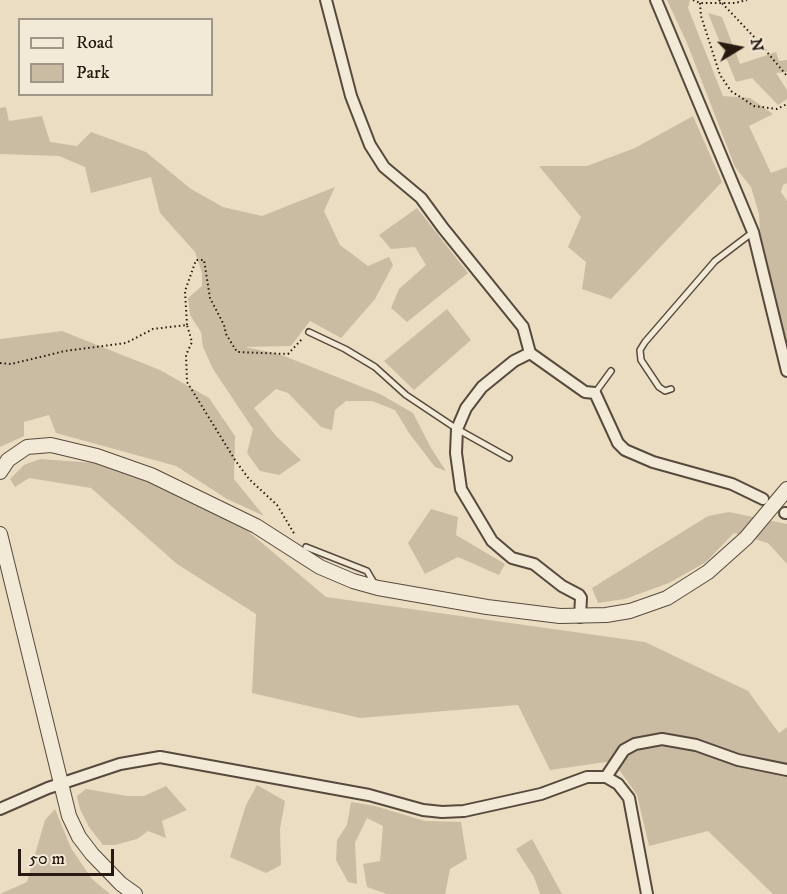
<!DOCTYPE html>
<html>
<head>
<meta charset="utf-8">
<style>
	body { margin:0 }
	#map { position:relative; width:787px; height:894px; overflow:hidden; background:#ebddc1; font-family:"IM FELL DW Pica",serif }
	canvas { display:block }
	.legend { position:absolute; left:18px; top:18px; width:195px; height:78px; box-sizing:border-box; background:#f2e9d7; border:2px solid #a09688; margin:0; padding:8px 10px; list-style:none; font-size:18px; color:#261911 }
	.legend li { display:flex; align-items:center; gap:12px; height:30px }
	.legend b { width:30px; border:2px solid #a09688 }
	.north { position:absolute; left:709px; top:18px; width:60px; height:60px; -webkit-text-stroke:4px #f2e9d7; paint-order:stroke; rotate:80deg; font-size:16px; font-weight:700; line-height:24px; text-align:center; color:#261911 }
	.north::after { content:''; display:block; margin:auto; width:21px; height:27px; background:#261911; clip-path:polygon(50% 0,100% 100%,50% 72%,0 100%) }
	.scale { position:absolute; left:18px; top:849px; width:96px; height:27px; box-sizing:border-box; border:3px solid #261911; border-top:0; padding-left:8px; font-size:18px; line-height:21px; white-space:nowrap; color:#261911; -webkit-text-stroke:4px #f2e9d7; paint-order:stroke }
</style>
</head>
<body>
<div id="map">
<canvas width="787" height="894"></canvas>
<ul class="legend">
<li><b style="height:8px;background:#f2e9d7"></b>Road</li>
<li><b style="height:16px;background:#cabca3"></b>Park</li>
</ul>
<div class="north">N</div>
<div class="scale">50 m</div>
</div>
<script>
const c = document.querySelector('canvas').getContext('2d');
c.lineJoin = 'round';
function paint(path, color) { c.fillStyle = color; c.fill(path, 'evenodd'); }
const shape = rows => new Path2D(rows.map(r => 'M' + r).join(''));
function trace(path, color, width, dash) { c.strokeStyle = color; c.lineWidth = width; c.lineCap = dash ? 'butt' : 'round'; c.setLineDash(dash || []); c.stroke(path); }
const green = shape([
	[667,0,690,0,688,8,723,96,750,98,773,114,749,126,771,173,787,167,787,183,783,185,781,192,787,201,787,349,760,232,759,214,751,187,735,167,687,43],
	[708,13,722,17,740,64,776,52,779,61,787,60,787,72,776,73,787,90,787,99,778,105,752,78,736,82],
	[6,107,9,121,42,116,50,142,77,146,91,132,146,152,191,189,223,207,262,216,335,187,324,211,340,245,368,266,389,257,393,265,375,299,341,338,310,321,291,346,245,347,279,354,380,394,413,413,431,448,446,471,435,467,409,433,395,410,372,401,346,401,335,410,332,430,321,427,288,393,276,389,254,408,276,436,301,460,279,475,260,471,247,453,253,429,213,369,203,347,201,332,190,315,188,298,202,286,202,273,195,252,160,213,151,177,91,193,85,167,59,156,0,154,0,108],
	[693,116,722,182,611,299,582,289,586,262,568,247,581,217,539,166,587,166,635,148],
	[417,208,468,273,407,322,391,308,399,289,426,265,415,247,391,249,379,235],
	[447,309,471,340,414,390,384,361],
	[62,331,160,370,209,398,235,436,234,479,264,516,227,499,176,466,56,433,49,415,24,422,24,436,0,447,0,339],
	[40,459,95,463,164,481,205,500,249,532,326,597,645,642,748,691,779,733,787,727,787,894,773,894,708,831,649,846,637,795,613,761,550,770,518,705,360,718,252,693,256,614,177,564,91,488,29,478,15,487,10,479,24,465],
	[431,509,458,517,456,535,505,564,499,575,458,557,425,574,408,543],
	[729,512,787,524,787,564,768,543,734,533,706,562,669,583,625,599,598,603,592,588,708,516],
	[257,785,285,801,280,829,281,865,266,873,230,857,246,805],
	[166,786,187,810,162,821,166,838,148,831,137,839,115,845,103,845,89,827,80,809,77,796,86,789,127,796,144,796],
	[351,802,375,806,425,821,461,822,467,859,450,869,445,894,387,894,367,887,363,864,380,861,383,826,367,818,355,843,357,884,348,882,336,860,337,840,347,825],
	[55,809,71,848,92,879,110,894,0,894,27,882,45,820],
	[532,839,562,894,540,894,534,877,516,849]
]);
const path = shape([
	[693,0,700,3,735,3,747,0],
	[719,0,756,39,787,76],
	[700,3,701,16,720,75,731,91,754,106,777,109,787,104],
	[187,325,185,291,196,260,204,260,210,298,224,325,226,334,237,352,288,354,302,339],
	[0,363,11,364,65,351,126,343,153,329,187,325,192,342,186,355,187,382,235,460,249,479,277,505,295,535]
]);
const service = shape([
	[309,332,345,349,375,367,406,395,457,429,509,458],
	[671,389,665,391,659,387,641,360,640,350,645,342,715,261,753,232],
	[595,393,611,371],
	[306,547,367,571,374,583]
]);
const minor = shape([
	[326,0,351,96,370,145,384,167,421,198,443,228,523,327,530,353,585,392,595,393,618,443,625,450,653,462,732,484,763,499],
	[656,0,753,232,787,371],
	[530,353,514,361,482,387,466,408,457,429,456,453,461,489,492,541,512,558,534,564,562,586,579,595,581,598,580,617],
	[785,513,787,513],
	[606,777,624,750,635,744,662,739,696,745,738,760,787,770],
	[0,809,48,788,120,764,160,757,369,795,423,810,442,812,464,811,541,794,587,777,606,777,618,784,629,798,647,894]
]);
const tertiary = shape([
	[0,472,8,460,27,447,51,445,97,456,151,475,256,526,320,567,353,581,378,588,487,607,560,616,606,615,630,611,667,598,708,572,746,538,787,489],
	[0,534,69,816,79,837,92,854,121,884,135,894]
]);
paint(green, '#cabca3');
trace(service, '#574a3d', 8);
trace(minor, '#574a3d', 14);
trace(tertiary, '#574a3d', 16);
trace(path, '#261911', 2, [1.5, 3]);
trace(service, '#f2e9d7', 5);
trace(minor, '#f2e9d7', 10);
trace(tertiary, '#f2e9d7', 14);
</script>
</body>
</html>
